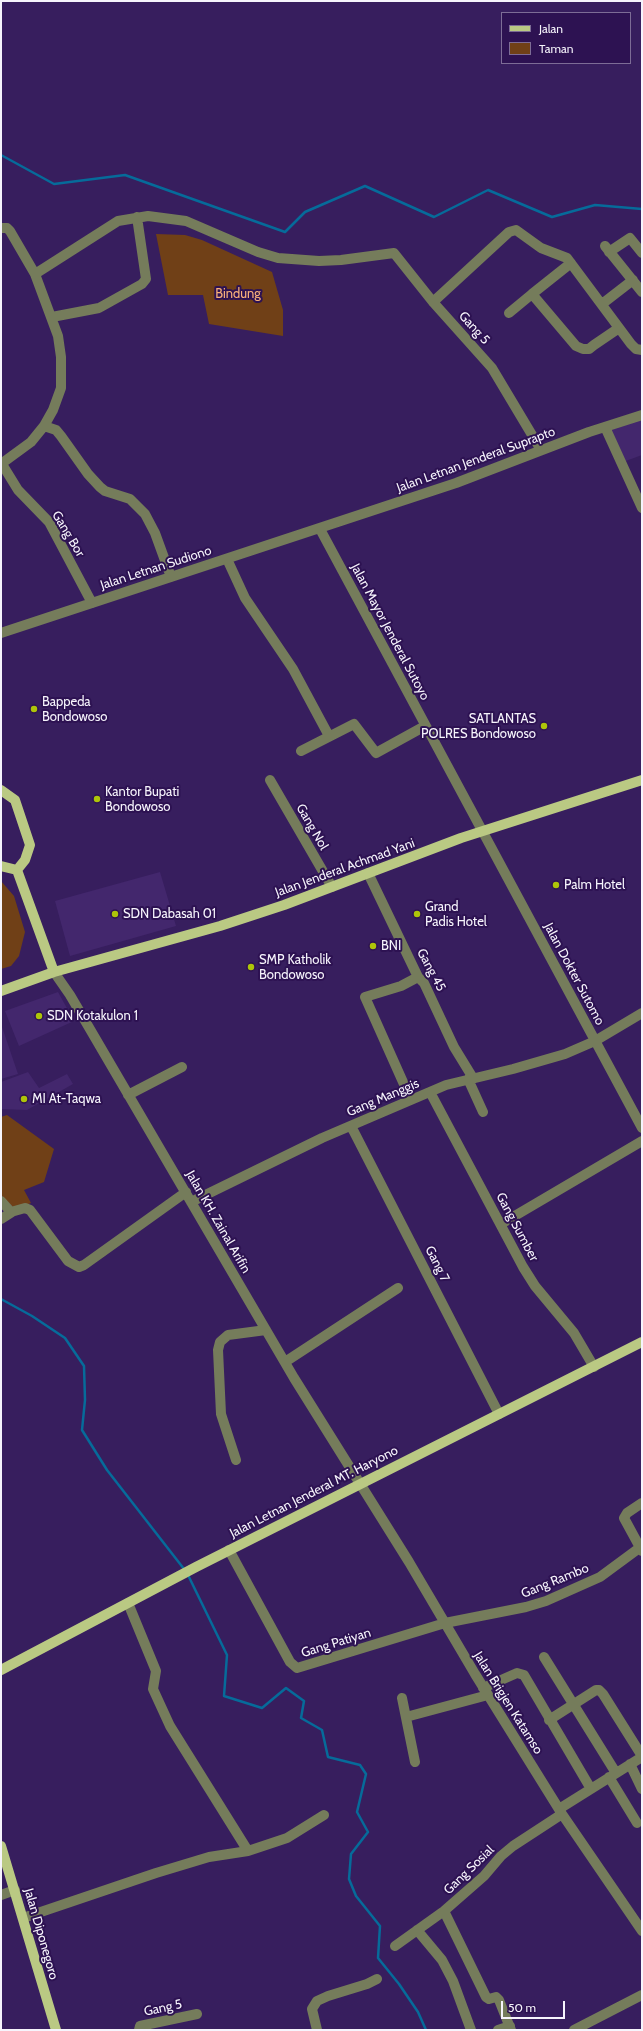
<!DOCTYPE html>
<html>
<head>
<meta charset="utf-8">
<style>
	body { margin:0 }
	#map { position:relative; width:643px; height:2031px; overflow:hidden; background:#371e5e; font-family:Cabin,sans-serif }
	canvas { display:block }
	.frame { position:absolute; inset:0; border:2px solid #f6f4fc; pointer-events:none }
	.legend { position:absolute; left:501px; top:12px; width:130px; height:52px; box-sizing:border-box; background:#2d1252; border:1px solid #7d6c96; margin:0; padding:5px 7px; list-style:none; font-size:12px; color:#f6f4fc }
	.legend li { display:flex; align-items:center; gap:8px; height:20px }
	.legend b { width:20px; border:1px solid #7d6c96 }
	.scale { position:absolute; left:501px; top:2001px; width:64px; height:18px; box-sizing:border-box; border:2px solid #f6f4fc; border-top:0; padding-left:5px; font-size:12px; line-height:14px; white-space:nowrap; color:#f6f4fc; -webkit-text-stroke:3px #2d1252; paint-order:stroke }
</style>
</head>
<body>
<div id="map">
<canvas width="643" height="2031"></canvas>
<div class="frame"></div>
<ul class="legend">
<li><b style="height:5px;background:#bac983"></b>Jalan</li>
<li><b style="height:11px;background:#704017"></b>Taman</li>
</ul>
<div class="scale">50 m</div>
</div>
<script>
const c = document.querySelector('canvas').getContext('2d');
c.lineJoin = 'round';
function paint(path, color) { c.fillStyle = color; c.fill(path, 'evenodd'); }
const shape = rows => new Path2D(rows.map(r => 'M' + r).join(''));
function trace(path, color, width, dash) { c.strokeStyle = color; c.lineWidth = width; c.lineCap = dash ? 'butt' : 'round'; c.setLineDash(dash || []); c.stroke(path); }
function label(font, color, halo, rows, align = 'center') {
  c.font = font + ' Cabin,sans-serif'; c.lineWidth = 4; c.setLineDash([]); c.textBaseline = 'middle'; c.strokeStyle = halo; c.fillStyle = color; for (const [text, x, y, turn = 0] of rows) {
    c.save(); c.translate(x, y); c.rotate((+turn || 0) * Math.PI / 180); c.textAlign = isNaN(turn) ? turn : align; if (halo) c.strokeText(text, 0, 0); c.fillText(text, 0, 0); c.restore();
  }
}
const built = shape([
	[642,418,642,455,623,462,608,429],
	[160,872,176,926,70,956,55,901],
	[58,992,74,1021,19,1046,5,1011],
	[1,1024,18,1074,1,1079],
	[28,1072,39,1088,67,1074,73,1084,27,1110,1,1109,1,1082]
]);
const green = shape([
	[156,234,185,235,202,240,272,272,283,310,283,336,209,324,203,295,168,295],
	[1,881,14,896,25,932,19,956,11,966,1,969],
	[7,1115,54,1149,44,1182,24,1190,31,1203,15,1209,1,1195,1,1117]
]);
const stream = shape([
	[1,155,54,184,125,175,285,232,305,212,365,186,434,217,488,190,552,217,595,205,642,209],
	[1,1299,32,1316,65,1338,84,1366,85,1400,82,1430,107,1470,184,1569],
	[188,1575,227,1655,224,1696,262,1708,286,1688,304,1701,301,1718,322,1730,328,1757,360,1765,366,1774,357,1812,368,1832,351,1854,349,1879,356,1896,380,1926,378,1958,399,1984,418,2012,426,2030]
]);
const minor = shape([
	[1,228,7,228,10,231,35,274,58,336,61,357,61,388,53,410,44,426,31,442,1,464],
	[605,246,642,292],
	[609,252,630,238,642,253],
	[571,263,532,294,576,346,583,349,589,349,594,345,619,328],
	[35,274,118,221,148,216,186,221,258,252,278,258,319,261,341,260,394,253,433,302,492,368,541,450],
	[433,302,509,232,516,230,541,248,567,258,631,344,636,349,642,350],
	[602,304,633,280],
	[509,313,532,294],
	[52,317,99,308,142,284,146,279,137,217],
	[44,426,56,430,61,436,88,474,100,487,105,491,130,499,145,514,155,533,171,577],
	[605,427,642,508],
	[2,464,18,490,49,522,92,603],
	[320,529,642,1128],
	[227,559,245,598,293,669,329,736],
	[1,633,456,483,589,432,642,415],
	[301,751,354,724,376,753,425,726],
	[270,780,332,887],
	[368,873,418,977,424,983,454,1047,473,1078],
	[54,972,70,995,294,1378,409,1562,475,1674,562,1814,642,1931],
	[468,1079,483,1112],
	[430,1092,523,1267,535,1286,574,1333,594,1367],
	[128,1095,182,1067],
	[411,1100,365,997,401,986,418,977],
	[351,1126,499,1414],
	[1,1201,11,1212,25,1208,30,1210,68,1261,79,1267,84,1265,186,1192],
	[191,1202,322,1138,446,1085,513,1069,565,1054,595,1041,642,1013],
	[1,1219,12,1212],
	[501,1224,642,1141],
	[285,1362,398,1288],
	[236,1460,221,1414,218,1350,220,1342,228,1335,266,1330],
	[642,1503,627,1513,624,1518,642,1551],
	[229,1550,290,1662,297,1668,445,1623,526,1607,546,1601,600,1577,642,1546],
	[128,1603,156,1671,153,1689,170,1726,248,1851],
	[544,1657,616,1773],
	[483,1688,517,1673,524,1675,591,1789],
	[402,1698,415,1762],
	[406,1717,488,1695],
	[549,1720,596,1690,599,1690,603,1694,642,1756],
	[630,1764,642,1789],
	[609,1777,637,1823],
	[559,1809,642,1757],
	[1,1895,15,1890],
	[444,1911,486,1997,489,1999,496,1997,499,2000,511,2030],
	[23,1918,156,1873,209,1857,248,1851,287,1838,324,1815],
	[417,1930,442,1960,453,1981,471,2030],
	[395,1946,444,1911,484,1876,501,1856,513,1846,562,1814],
	[139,2030,140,2026,197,2014],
	[317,2030,312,2009,317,2001,328,1996,367,1984,377,1979],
	[498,2030,510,2026],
	[574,2030,642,1995]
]);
const major = shape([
	[1,790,15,800,30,845,25,860,17,870],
	[1,866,17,870],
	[17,870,54,972],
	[1,991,54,972,220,926,284,905,461,838,642,780],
	[1,1670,196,1567,642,1342],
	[1,1846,56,2030]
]);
const markers = [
	[34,709,4,"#aec509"],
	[544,726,4,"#aec509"],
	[97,799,4,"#aec509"],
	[556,885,4,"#aec509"],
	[115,914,4,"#aec509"],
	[417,914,4,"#aec509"],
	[373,946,4,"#aec509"],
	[251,967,4,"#aec509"],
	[39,1016,4,"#aec509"],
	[24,1099,4,"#aec509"]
];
const parkNames = [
	["Bindung",238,294]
];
const streetNames = [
	["Gang 5",474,328,48],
	["Jalan Letnan Jenderal Suprapto",476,460,-20],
	["Gang Bor",68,534,59],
	["Jalan Letnan Sudiono",156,568,-18],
	["Jalan Mayor Jenderal Sutoyo",390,632,62],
	["Gang Nol",312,827,60],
	["Jalan Jenderal Achmad Yani",345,868,-20],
	["Gang 45",431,970,62],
	["Jalan Dokter Sutomo",574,974,62],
	["Gang Manggis",383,1098,-23],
	["Jalan KH. Zainal Arifin",218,1222,60],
	["Gang Sumber",517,1227,62],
	["Gang 7",437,1264,63],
	["Jalan Letnan Jenderal MT. Haryono",314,1492,-27],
	["Gang Rambo",555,1581,-22],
	["Gang Patiyan",336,1643,-17],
	["Jalan Brigjen Katamso",508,1703,58],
	["Gang Sosial",469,1870,-44],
	["Jalan Diponegoro",41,1934,74],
	["Gang 5",163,2008,-12]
];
const poiNames = [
	["Bappeda",42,702],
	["Bondowoso",42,717],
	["SATLANTAS",536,719,"right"],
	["POLRES Bondowoso",536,734,"right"],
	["Kantor Bupati",105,792],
	["Bondowoso",105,807],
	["Palm Hotel",564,885],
	["Grand",425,907],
	["Padis Hotel",425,922],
	["SDN Dabasah 01",123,914],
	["BNI",381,946],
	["SMP Katholik",259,960],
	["Bondowoso",259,975],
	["SDN Kotakulon 1",47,1016],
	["MI At-Taqwa",32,1099]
];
paint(built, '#43276d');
paint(green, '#704017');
trace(stream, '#066b9a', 2.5);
trace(minor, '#757c5b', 10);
trace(major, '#bac983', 10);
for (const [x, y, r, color] of markers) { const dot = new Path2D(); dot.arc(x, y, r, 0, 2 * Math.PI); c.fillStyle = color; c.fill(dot); trace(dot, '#2d1252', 1.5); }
label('13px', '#fab27a', '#2d1252', parkNames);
label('13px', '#f6f4fc', '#2d1252', streetNames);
label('13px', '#f6f4fc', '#2d1252', poiNames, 'left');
</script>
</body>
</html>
